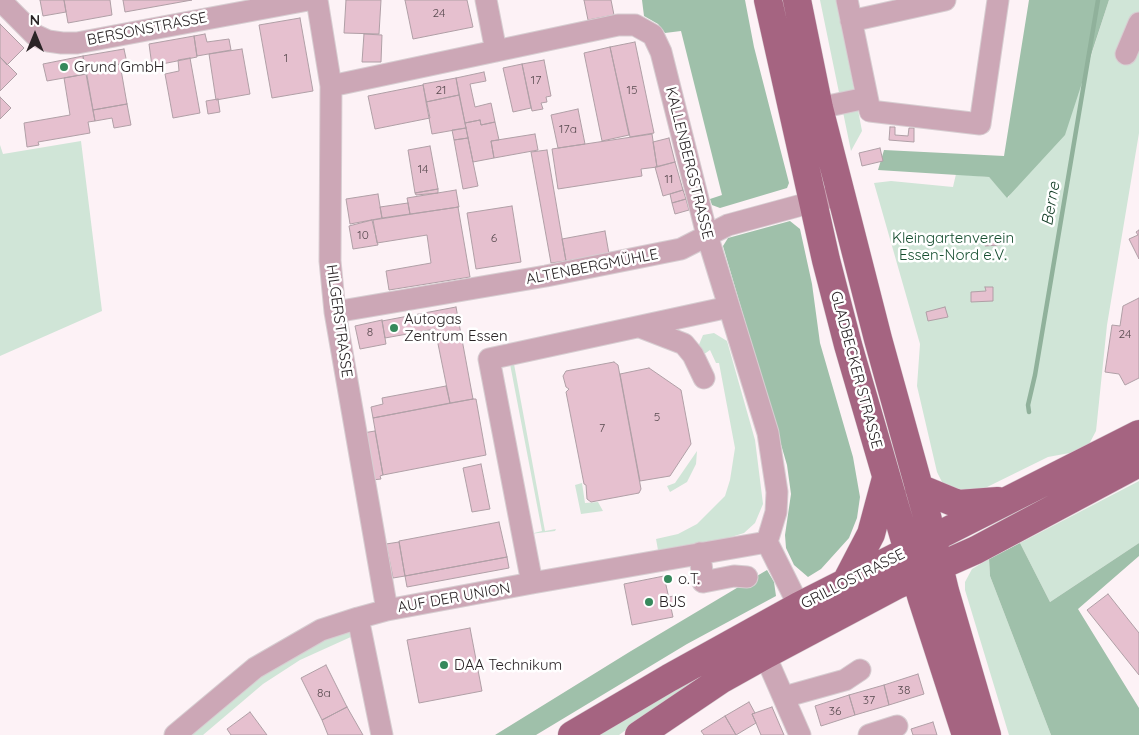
<!DOCTYPE html>
<html>
<head>
<meta charset="utf-8">
<style>
	body { margin:0 }
	#map { position:relative; width:1139px; height:735px; overflow:hidden; background:#fdf2f6; font-family:Quicksand,sans-serif }
	canvas { display:block }
	.north { position:absolute; left:10px; top:10px; width:50px; height:50px; -webkit-text-stroke:4px #fff; paint-order:stroke; rotate:0deg; font-size:14px; font-weight:700; line-height:20px; text-align:center; color:#2a2426 }
	.north::after { content:''; display:block; margin:auto; width:18px; height:22px; background:#2a2426; clip-path:polygon(50% 0,100% 100%,50% 72%,0 100%) }
</style>
</head>
<body>
<div id="map">
<canvas width="1139" height="735"></canvas>
<div class="north">N</div>
</div>
<script>
const c = document.querySelector('canvas').getContext('2d');
c.lineJoin = 'round';
function paint(path, color) { c.fillStyle = color; c.fill(path, 'evenodd'); }
const shape = rows => new Path2D(rows.map(r => 'M' + r).join(''));
function trace(path, color, width, dash) { c.strokeStyle = color; c.lineWidth = width; c.lineCap = dash ? 'butt' : 'round'; c.setLineDash(dash || []); c.stroke(path); }
function label(font, color, halo, rows, align = 'center') {
  c.font = font + ' Quicksand,sans-serif'; c.lineWidth = 5; c.setLineDash([]); c.textBaseline = 'middle'; c.strokeStyle = halo; c.fillStyle = color; for (const [text, x, y, turn = 0] of rows) {
    c.save(); c.translate(x, y); c.rotate((+turn || 0) * Math.PI / 180); c.textAlign = isNaN(turn) ? turn : align; if (halo) c.strokeText(text, 0, 0); c.fillText(text, 0, 0); c.restore();
  }
}
const green = shape([
	[820,0,837,0,862,131,851,151],
	[1109,0,1139,0,1139,133,1107,325,1096,431,1086,450,1048,457,981,490,961,493,943,484,937,472,917,386,920,344,874,183,891,181,953,187,956,174,989,177,1008,198,1090,59],
	[81,141,102,311,0,356,0,145,3,154],
	[714,333,727,341,755,440,763,504,755,523,744,533,728,538,658,550,656,539,678,534,697,524,725,496,730,480,735,448,719,363,716,363,710,350,703,355,698,347,703,335],
	[510,364,514,364,545,531,556,529,555,531,530,534,542,531],
	[697,451,696,464,687,482,670,492,667,486,675,483],
	[1139,481,1139,543,1050,602,1020,543],
	[582,483,585,503,598,502,603,511,581,514,575,485],
	[989,559,990,576,1051,735,1009,735,965,590,965,582,972,569],
	[351,632,353,636,300,660,263,684,203,735,190,735,257,677,335,634],
	[696,679,619,735,588,735]
]);
const forest = shape([
	[642,0,745,0,754,47,789,183,787,188,720,208,712,205,710,199,722,195,681,31,665,33,658,24,644,16],
	[1029,0,1109,0,1065,135,1007,198,989,177,878,170,884,150,1004,156],
	[790,221,800,229,812,284,820,343,853,457,860,497,857,518,849,538,821,569,808,577,794,565,786,548,785,535,791,494,787,465,723,246,728,238],
	[1020,543,1050,602,1139,543,1139,556,1078,609,1139,708,1139,735,1051,735,990,576,989,559],
	[767,570,774,582,776,596,687,644,536,735,495,735,631,651]
]);
const stream = shape([
	[1029,412,1028,405,1035,375,1098,0]
]);
const building = shape([
	[40,0,64,0,66,12,43,16,40,0],
	[64,0,110,0,112,15,68,23,64,0],
	[123,0,192,0,125,12,123,0],
	[346,0,381,0,379,34,344,33,346,0],
	[405,0,467,0,473,27,413,39,405,0],
	[584,0,611,0,614,15,588,20,584,0],
	[300,18,313,91,272,98,259,25,300,18],
	[0,24,24,48,7,65,0,57,0,24],
	[205,34,207,42,229,39,231,50,197,56,194,36,205,34],
	[364,34,382,35,381,62,362,62,364,34],
	[194,36,197,57,152,66,149,44,194,36],
	[635,42,654,133,630,137,610,47,635,42],
	[610,47,629,135,602,141,584,53,610,47],
	[124,49,127,63,86,70,83,56,124,49],
	[242,49,250,94,216,100,209,54,242,49],
	[83,56,86,74,47,81,43,64,83,56],
	[0,57,17,74,0,91,0,57],
	[190,58,200,113,173,118,165,74,179,71,178,60,190,58],
	[544,60,551,96,546,97,547,102,541,103,543,109,532,111,522,64,544,60],
	[120,64,127,104,93,110,86,70,120,64],
	[522,64,531,108,513,112,503,68,522,64],
	[484,72,486,81,470,84,475,107,491,103,495,122,481,125,480,120,465,123,456,78,484,72],
	[86,74,95,121,88,122,90,133,38,142,39,145,27,147,24,123,70,115,64,78,86,74],
	[456,78,459,95,426,102,423,84,456,78],
	[423,85,430,118,375,129,368,96,423,85],
	[459,95,466,128,432,134,426,102,459,95],
	[0,97,11,108,0,119,0,97],
	[218,99,220,112,208,114,206,101,218,99],
	[127,104,131,125,114,128,112,118,95,121,93,110,127,104],
	[578,109,585,144,558,148,551,115,578,109],
	[480,120,481,125,495,122,499,140,491,141,494,158,473,162,465,123,480,120],
	[890,127,895,127,895,135,908,136,909,128,914,128,914,142,889,140,890,127],
	[466,128,468,138,454,140,452,130,466,128],
	[535,134,538,150,494,158,491,141,535,134],
	[652,134,657,167,641,169,642,176,558,189,552,149,652,134],
	[468,138,478,186,463,189,454,140,468,138],
	[669,138,675,162,657,167,653,142,669,138],
	[430,146,438,189,415,193,408,150,430,146],
	[880,148,883,161,862,166,859,153,880,148],
	[547,150,566,261,551,263,531,152,547,150],
	[675,162,683,190,663,196,655,167,675,162],
	[438,189,438,193,416,195,415,193,438,189],
	[456,190,459,207,410,214,407,198,456,190],
	[683,190,686,199,672,203,670,194,683,190],
	[378,194,382,218,350,224,346,199,378,194],
	[686,199,689,210,675,214,672,203,686,199],
	[408,203,410,214,382,218,380,207,408,203],
	[512,206,521,262,476,269,467,213,512,206],
	[458,207,470,277,389,290,386,271,431,263,427,235,377,243,373,220,458,207],
	[372,220,378,245,353,249,349,226,372,220],
	[1139,230,1139,259,1129,239,1138,235,1136,232,1139,230],
	[605,231,609,254,566,261,562,239,605,231],
	[985,235,1000,235,1000,245,985,246,985,235],
	[985,287,993,287,993,301,971,302,971,292,986,291,985,287],
	[1139,298,1139,378,1125,385,1119,374,1105,372,1112,325,1120,326,1123,306,1139,298],
	[456,307,473,399,450,403,435,329,385,338,382,321,456,307],
	[945,307,948,317,928,321,926,312,945,307],
	[382,320,386,344,360,349,355,326,382,320],
	[614,362,618,365,641,489,639,493,591,502,587,499,586,485,584,484,566,392,569,389,566,387,563,376,566,371,614,362],
	[649,368,681,390,691,444,670,476,640,481,620,374,649,368],
	[446,386,450,403,373,418,371,407,383,404,382,398,446,386],
	[473,399,476,399,486,455,383,475,373,418,473,399],
	[375,431,383,475,380,476,381,479,372,480,363,433,375,431],
	[481,464,490,509,472,512,463,468,481,464],
	[499,522,507,557,405,576,399,541,499,522],
	[399,542,405,576,393,578,386,544,399,542],
	[507,557,509,568,407,587,405,576,507,557],
	[664,576,673,617,632,625,624,584,664,576],
	[1108,594,1139,633,1139,675,1087,610,1108,594],
	[678,595,680,605,671,607,669,597,678,595],
	[470,628,482,691,419,703,407,640,470,628],
	[326,665,347,707,322,720,301,678,326,665],
	[918,674,924,694,889,705,884,685,918,674],
	[884,685,889,705,855,715,849,695,884,685],
	[849,695,855,715,821,726,815,706,849,695],
	[749,702,755,713,752,714,756,723,736,735,725,716,749,702],
	[347,707,363,735,328,735,322,720,347,707],
	[772,707,784,735,761,735,756,723,752,714,772,707],
	[250,712,267,735,231,735,227,729,250,712],
	[725,716,736,735,704,735,701,731,725,716],
	[933,722,937,735,913,735,911,729,933,722]
]);
const minor = shape([
	[0,0,35,35,48,41,62,43,77,43,308,0],
	[317,0,331,86,330,261,335,312,387,610],
	[486,0,496,51],
	[847,0,870,111,980,124,998,0],
	[851,21,945,0],
	[1126,54,1139,23],
	[331,86,618,25,635,25,653,35,661,52,707,235,768,433,777,492,776,512,767,542,799,606],
	[819,108,866,98],
	[335,312,546,276,681,249,728,225,842,194],
	[640,327,684,344,693,355,704,378],
	[700,553,703,582,734,576,747,577],
	[532,583,489,359,729,307],
	[358,618,382,735],
	[765,655,800,735],
	[784,697,845,680,860,670],
	[175,735,255,668,321,630,358,618,387,610,532,583,767,542],
	[869,735,897,726]
]);
const major = shape([
	[768,0,826,260,848,345,922,599,966,735],
	[797,0,819,108,878,339,927,516,945,591,987,735],
	[919,488,958,504,998,501],
	[846,582,871,534,886,478],
	[572,735,669,678,799,606,1139,434],
	[639,735,722,679,765,655,897,585,976,550,1139,463]
]);
const markers = [
	[64,67,5,"#36895c"],
	[394,328,5,"#36895c"],
	[668,579,5,"#36895c"],
	[649,602,5,"#36895c"],
	[444,665,5,"#36895c"]
];
const numberNames = [
	["24",439,13],
	["1",286,58],
	["17",536,80],
	["21",441,90],
	["15",632,90],
	["17a",568,129],
	["14",423,169],
	["11",669,179],
	["10",363,235],
	["6",494,238],
	["8",370,332],
	["24",1125,334],
	["5",657,417],
	["7",602,428],
	["38",904,690],
	["8a",324,693],
	["37",869,700],
	["36",835,711]
];
const streetNames = [
	["BERSONSTRASSE",147,29,-11],
	["KALLENBERGSTRASSE",689,163,76],
	["ALTENBERGMÜHLE",592,267,-11],
	["HILGERSTRASSE",339,321,82],
	["GLADBECKER STRASSE",856,370,75],
	["GRILLOSTRASSE",853,579,-27],
	["AUF DER UNION",454,598,-10]
];
const poiNames = [
	["Grund GmbH",74,67],
	["Autogas",404,319],
	["Zentrum Essen",404,336],
	["o.T.",678,579],
	["BJS",659,602],
	["DAA Technikum",454,665]
];
const parkNames = [
	["Kleingartenverein",953,238],
	["Essen-Nord e.V.",953,255]
];
const waterNames = [
	["Berne",1051,204,-80]
];
paint(green, '#d0e5d7');
paint(forest, '#9fc0aa');
trace(stream, '#90b19b', 4.5);
paint(building, '#e6c0cf');
trace(building, '#b09fa6', 1);
trace(minor, '#d7cdd1', 23);
trace(major, '#d7cdd1', 29);
trace(minor, '#cca7b6', 21);
trace(major, '#a56481', 28);
for (const [x, y, r, color] of markers) { const dot = new Path2D(); dot.arc(x, y, r, 0, 2 * Math.PI); c.fillStyle = color; c.fill(dot); trace(dot, '#fff', 2); }
label('12px', '#594b50', null, numberNames);
label('15px', '#2a2426', '#fff', streetNames);
label('15px', '#2a2426', '#fff', poiNames, 'left');
label('15px', '#164e30', '#fff', parkNames);
label('italic 16px', '#0f3922', '#fff', waterNames);
</script>
</body>
</html>
